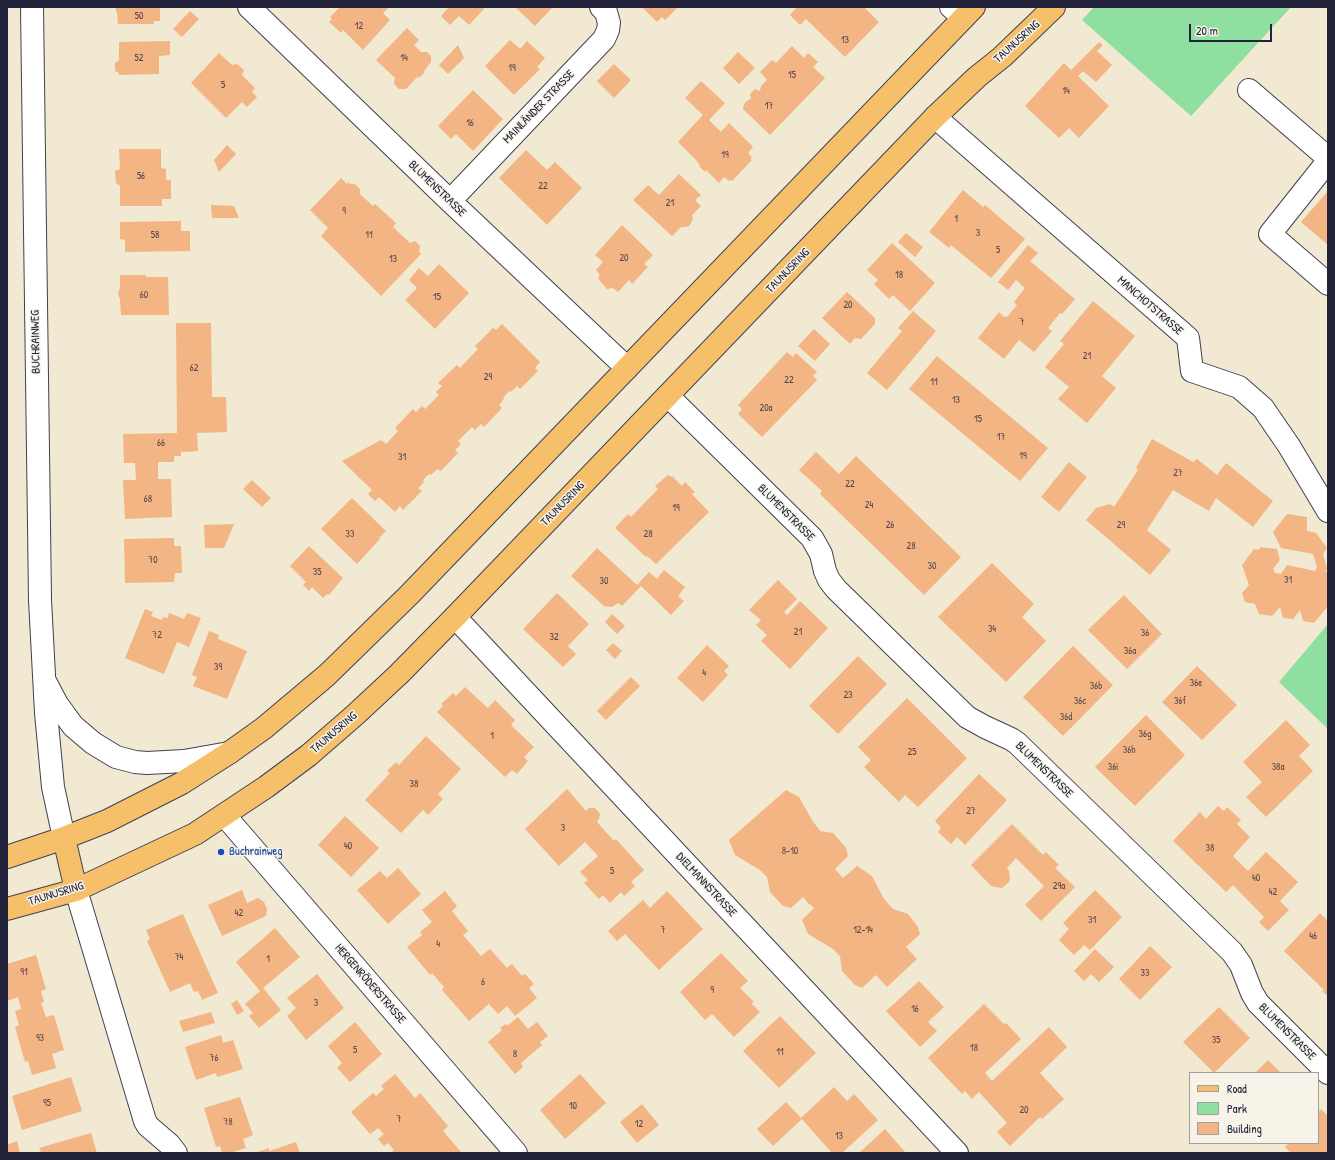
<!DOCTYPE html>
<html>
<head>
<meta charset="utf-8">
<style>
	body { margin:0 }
	#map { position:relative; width:1335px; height:1160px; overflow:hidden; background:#f1e9d2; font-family:"Patrick Hand",sans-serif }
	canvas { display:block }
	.frame { position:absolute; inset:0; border:8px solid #22223b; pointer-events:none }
	.legend { position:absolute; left:1189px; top:1072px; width:130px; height:72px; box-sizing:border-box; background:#f7f3e8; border:1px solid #a29fa3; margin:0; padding:5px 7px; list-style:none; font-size:12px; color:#22223b }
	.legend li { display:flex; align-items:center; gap:8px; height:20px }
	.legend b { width:20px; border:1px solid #a29fa3 }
	.scale { position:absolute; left:1189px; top:24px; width:83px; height:18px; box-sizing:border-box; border:2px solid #22223b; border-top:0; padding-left:5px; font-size:12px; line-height:14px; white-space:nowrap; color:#22223b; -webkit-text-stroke:3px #f7f3e8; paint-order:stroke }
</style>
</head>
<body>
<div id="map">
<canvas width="1335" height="1160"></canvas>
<div class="frame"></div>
<ul class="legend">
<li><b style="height:5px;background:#f6c06b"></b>Road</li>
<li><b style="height:11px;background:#8fe0a0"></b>Park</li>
<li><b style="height:11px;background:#f2b583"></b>Building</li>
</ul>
<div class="scale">20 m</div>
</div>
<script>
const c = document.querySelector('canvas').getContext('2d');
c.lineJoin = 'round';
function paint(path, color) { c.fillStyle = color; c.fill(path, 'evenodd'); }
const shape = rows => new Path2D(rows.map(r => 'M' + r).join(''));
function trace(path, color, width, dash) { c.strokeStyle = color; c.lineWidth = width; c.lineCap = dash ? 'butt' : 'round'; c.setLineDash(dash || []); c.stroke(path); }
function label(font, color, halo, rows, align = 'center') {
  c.font = font + ' "Patrick Hand",sans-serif'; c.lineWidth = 3; c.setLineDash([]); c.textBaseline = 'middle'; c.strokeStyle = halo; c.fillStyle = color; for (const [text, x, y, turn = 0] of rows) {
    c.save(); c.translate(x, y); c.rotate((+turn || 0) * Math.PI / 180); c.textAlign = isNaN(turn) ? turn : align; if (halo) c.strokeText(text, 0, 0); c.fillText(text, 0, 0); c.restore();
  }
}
const green = shape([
	[1094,7,1291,7,1191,116,1082,20],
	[1328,624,1328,729,1279,682]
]);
const building = shape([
	[116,7,160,7,160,21,154,21,154,24,118,24,117,12,116,12],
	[340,7,389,7,383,13,390,20,363,50,343,30,341,33,329,22,332,19,330,17],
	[449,7,482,7,484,9,469,25,459,16,450,25,441,16],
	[515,7,553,7,535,26],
	[642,7,678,7,665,20,662,17,657,22],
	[797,7,864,7,879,22,845,57,806,19,800,25,790,15],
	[190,11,199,19,182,37,173,29],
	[407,28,419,40,414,45,421,52,427,52,431,56,431,62,424,71,425,72,419,78,418,76,406,89,399,89,394,84,395,78,376,60],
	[510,40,520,49,527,41,545,58,537,67,540,69,514,95,485,66],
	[170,41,170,55,159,56,159,74,119,75,119,73,115,71,115,63,119,60,119,42],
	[1099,42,1103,45,1097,51,1112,65,1096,82,1083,71,1078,76,1109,106,1079,138,1069,128,1059,138,1025,106,1064,63,1071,70],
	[458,45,464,58,448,74,439,65],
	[792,46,804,58,808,53,818,62,813,67,825,78,770,135,743,109,744,104,748,100,751,99,750,94,755,89,760,91,761,86,767,80,760,72,772,60,776,63],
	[738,52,755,68,739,84,723,68],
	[219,53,232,65,237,64,244,70,242,75,255,88,252,92,257,97,247,107,242,102,226,118,191,83],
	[614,64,631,80,614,98,597,81],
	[701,81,725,103,709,120,721,132,729,123,753,147,748,153,752,157,750,159,752,160,732,181,730,180,729,181,724,177,719,183,706,170,705,172,699,166,700,165,695,159,678,142,703,115,685,98],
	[473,90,503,119,473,151,456,134,451,139,438,126],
	[227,145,236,154,219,172,214,160],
	[119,149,161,149,161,168,166,169,166,180,171,180,171,199,162,199,162,206,120,206,120,186,116,183,115,171,120,169],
	[526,150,547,170,555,162,582,188,547,225,499,178],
	[679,174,701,195,695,200,701,206,692,215,693,219,689,226,685,227,681,227,672,236,633,200,648,185,659,195],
	[341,178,347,184,348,182,350,184,355,184,360,189,360,194,373,206,375,204,396,223,393,227,410,243,415,241,420,246,419,252,421,254,381,296,321,236,328,228,310,210],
	[963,190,983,207,985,205,1025,239,991,278,951,245,949,248,929,232],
	[1328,191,1328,245,1301,222],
	[211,205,234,206,239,218,212,218],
	[181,221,181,231,190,231,190,251,125,252,125,240,120,239,120,222],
	[622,225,653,255,644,264,648,267,632,284,629,280,618,292,613,288,607,289,599,280,599,275,600,275,596,270,603,262,595,255],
	[906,233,923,247,915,257,898,242],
	[892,243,935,283,910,311,893,295,889,299,874,284,878,280,867,270],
	[1028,245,1038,253,1030,261,1075,299,1062,314,1060,313,1048,328,1052,331,1034,352,1019,340,1004,359,978,338,999,312,1004,317,1008,316,1017,305,1014,302,1025,288,1016,280,1008,290,998,282],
	[439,264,469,293,435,329,405,300,417,288,409,280,419,268,428,276],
	[120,275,146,275,146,277,168,277,169,315,121,315,120,299,118,294,120,287],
	[847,292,875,318,875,324,861,339,855,338,850,344,822,318],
	[1093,301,1135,336,1102,376,1116,388,1087,423,1058,399,1069,387,1045,367,1064,344,1060,341],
	[913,311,936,331,887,390,867,373,902,331,898,328],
	[176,323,211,323,212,397,226,397,227,432,197,433,198,451,181,452,181,456,174,456,174,462,158,462,158,479,171,479,172,517,125,519,123,480,136,480,135,463,124,463,123,434,177,433],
	[502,324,540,362,535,368,538,371,520,389,517,386,511,392,509,391,503,398,504,399,499,405,502,408,484,427,481,424,475,430,472,427,458,441,461,444,455,450,458,453,441,471,437,469,431,475,429,474,423,480,424,482,418,488,422,491,403,510,400,506,395,512,379,497,375,501,368,494,372,490,342,461,381,440,386,444,398,431,395,428,413,409,416,412,422,406,425,409,439,395,436,392,442,386,438,383,457,365,460,368,478,349,475,346,493,328,496,330],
	[814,329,830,344,815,361,798,346],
	[787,352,793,357,796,353,817,372,813,376,817,380,762,437,738,414,742,409,738,405],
	[937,356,1048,448,1020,481,909,389],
	[1152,439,1193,462,1197,459,1217,475,1226,463,1273,501,1253,527,1216,498,1209,511,1173,490,1147,530,1171,550,1150,575,1086,520,1096,508,1110,504,1114,507,1138,470,1136,468],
	[816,452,839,474,856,456,961,557,924,595,820,494,822,491,799,470],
	[1069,462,1087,477,1059,512,1041,497],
	[668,475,671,477,672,476,682,486,685,482,695,492,692,494,709,512,656,564,647,556,646,557,615,528,628,514,631,517,658,489,655,486],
	[252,480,271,498,262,507,243,489],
	[352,498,386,531,379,538,380,539,357,564,321,529],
	[1287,514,1307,517,1307,531,1316,533,1327,548,1323,554,1327,569,1325,572,1328,573,1328,606,1314,623,1303,621,1300,610,1293,619,1283,618,1280,607,1272,616,1259,614,1255,604,1245,602,1242,593,1249,585,1242,565,1254,549,1258,550,1261,547,1277,549,1280,560,1273,569,1275,573,1281,574,1287,565,1315,571,1317,567,1313,554,1281,548,1273,532],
	[234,524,224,548,205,548,204,525],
	[174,538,174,546,181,546,182,573,175,573,174,582,125,583,124,539],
	[309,546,343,578,329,595,327,594,323,598,312,587,309,591,303,585,306,582,290,566],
	[597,548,637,585,649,572,657,579,664,570,685,587,678,596,684,601,671,615,641,586,622,606,618,603,612,607,604,606,571,576],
	[992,563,1034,604,1022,617,1046,641,1006,682,938,617],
	[778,580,797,599,784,612,787,615,800,601,828,628,790,669,761,641,767,635,756,625,761,620,749,610],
	[557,593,589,624,568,646,576,654,563,667,523,629],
	[1124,595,1162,634,1127,669,1088,630],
	[145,609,153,612,151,616,162,620,163,617,168,618,169,613,184,619,187,613,201,618,189,647,177,642,164,674,125,658],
	[612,614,625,626,617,634,605,622],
	[209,631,219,635,218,639,247,651,227,699,193,686,197,677,192,675],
	[613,643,622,651,615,659,606,650],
	[707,645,729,666,724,671,728,675,703,702,677,678],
	[1073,646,1113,685,1063,736,1023,697],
	[858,656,887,684,838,734,809,706],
	[1197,666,1237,705,1202,740,1162,702],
	[631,677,640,686,606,720,597,711],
	[465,687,488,708,495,700,515,720,511,725,534,747,524,757,528,761,517,774,512,770,505,777,437,712,443,706,441,704,453,693,456,696],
	[907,698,967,758,918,807,905,795,899,802,864,767,871,760,858,747],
	[1146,715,1185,755,1135,806,1095,767],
	[1286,720,1310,745,1299,756,1313,771,1266,817,1246,797,1262,782,1243,762],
	[426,736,461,769,438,794,443,799,428,815,423,810,401,833,365,800,390,773,387,771,396,762,399,765],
	[979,774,1007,800,965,845,957,837,951,844,938,832,941,828,935,821],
	[567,789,586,811,589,808,595,808,600,814,599,819,597,822,614,841,616,839,644,870,631,882,635,886,624,896,621,892,610,903,603,895,599,899,584,883,588,880,580,872,598,856,585,842,559,866,525,829],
	[786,790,799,797,812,820,820,831,833,833,846,848,848,856,835,869,843,878,857,866,872,876,884,899,893,909,908,914,918,927,920,934,906,947,917,959,887,987,876,975,862,988,855,985,842,971,840,956,833,949,808,934,802,920,814,908,808,903,803,897,791,908,783,906,770,892,767,877,760,870,735,855,729,840],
	[1218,806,1224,811,1227,807,1241,820,1237,824,1250,837,1233,856,1248,871,1266,852,1298,882,1280,901,1289,910,1268,931,1259,922,1264,917,1233,885,1226,892,1173,841,1200,812,1206,819],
	[345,816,379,848,351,877,318,845],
	[1012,824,1043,855,1046,852,1059,865,1055,868,1075,887,1041,921,1025,905,1044,886,1016,858,1007,868,1009,871,1010,879,1009,882,1002,888,995,887,991,886,971,865],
	[398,868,421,894,388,924,357,890,380,871,387,878],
	[242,890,247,903,258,898,264,902,267,909,266,916,222,936,208,905],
	[1095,890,1122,917,1090,950,1084,945,1074,955,1059,940,1069,929,1063,923],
	[445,891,457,906,452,911,468,931,463,935,481,956,490,949,507,968,512,964,522,976,525,974,534,984,529,988,537,998,515,1016,507,1006,498,1014,489,1004,469,1021,442,990,444,987,432,973,430,975,407,947,422,935,420,932,432,922,422,910],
	[667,891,703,929,659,970,625,934,617,941,608,931,643,900,650,908],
	[1320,913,1328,921,1328,996,1322,991,1324,990,1284,951],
	[183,914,218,993,202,1000,198,991,194,992,190,983,170,992,147,941,150,939,146,930],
	[275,928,300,957,263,988,281,1010,259,1028,249,1016,253,1013,245,1004,260,991,236,962],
	[1150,946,1172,967,1140,1000,1119,979],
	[1095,949,1114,967,1099,982,1091,974,1084,981,1074,971],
	[721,953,748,981,740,988,754,1002,751,1003,760,1012,734,1037,712,1014,705,1020,680,992],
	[36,955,46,989,41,991,44,1002,41,1003,46,1017,54,1015,64,1050,52,1054,56,1068,32,1075,28,1061,25,1062,15,1027,19,1025,15,1011,21,1009,18,997,7,1001,7,964],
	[317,974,344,1008,306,1040,287,1016,296,1008,287,998],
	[919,981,944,1007,928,1022,937,1031,920,1047,886,1011],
	[237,1000,244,1011,237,1015,231,1004],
	[984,1004,1004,1024,1006,1023,1021,1039,985,1073,992,1081,1049,1027,1067,1047,1040,1073,1064,1099,1042,1119,1040,1117,1010,1146,997,1132,1007,1123,979,1092,972,1099,965,1091,962,1094,928,1058],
	[1219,1007,1250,1038,1214,1073,1183,1042],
	[211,1012,215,1023,183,1032,179,1021],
	[780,1016,816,1053,779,1088,743,1051],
	[518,1017,528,1029,537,1022,548,1036,540,1042,542,1045,521,1063,523,1067,515,1074,488,1042,502,1030,500,1028,506,1024,507,1026],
	[355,1022,382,1054,350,1082,337,1068,342,1063,328,1046],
	[221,1035,223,1043,233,1040,243,1069,217,1077,216,1073,196,1080,185,1047],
	[1268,1060,1281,1073,1255,1073],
	[395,1074,415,1098,420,1093,448,1126,443,1131,462,1153,391,1153,394,1150,388,1143,384,1146,378,1139,384,1134,378,1128,370,1134,351,1112,373,1093,376,1096,384,1089,381,1086],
	[580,1074,606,1103,565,1139,540,1110],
	[71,1077,82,1111,22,1130,12,1096],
	[834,1087,847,1101,854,1094,878,1120,842,1153,832,1153,802,1119,773,1146,757,1129,786,1102,801,1118],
	[240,1097,253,1135,243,1139,246,1148,229,1153,222,1153,220,1146,216,1147,204,1108],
	[642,1104,659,1125,637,1143,620,1122],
	[1321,1109,1328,1116,1328,1153,1291,1153,1285,1147,1289,1143,1318,1143,1318,1113],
	[885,1129,906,1153,859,1153],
	[91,1133,97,1153,36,1153,41,1151,39,1148],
	[17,1141,20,1153,7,1153,7,1145],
	[296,1142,300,1153,254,1153,269,1148,269,1151]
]);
const minor = shape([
	[32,7,40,600,46,713,53,787,64,838],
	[249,7,450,201,627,368],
	[951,7,963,18],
	[1249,90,1328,158],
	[935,117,1188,338,1192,371,1239,387,1263,408,1289,446,1328,511],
	[1328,161,1270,234,1328,284],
	[450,201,604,39,608,30,609,23,606,12,601,7],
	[668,396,812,538,821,554,825,571,829,580,836,589,967,717,985,727,1011,739,1017,743,1232,952,1241,965,1252,993,1258,1003,1328,1073],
	[455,617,957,1153],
	[46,683,57,704,73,726,93,743,116,757,135,762,147,763,184,761,229,753],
	[225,816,516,1153],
	[76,890,145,1121,148,1126,169,1144,176,1153]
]);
const major = shape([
	[64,838,76,890],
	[7,857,64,838,107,821,182,783,229,753,264,728,327,675,410,594,974,7],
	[7,909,76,890,195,834,266,787,309,755,355,715,399,674,455,617,935,117,977,77,1002,57,1054,7]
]);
const markers = [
	[221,852,4,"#1a4fb4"]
];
const numberNames = [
	["50",139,16],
	["12",359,26],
	["13",845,40],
	["52",139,58],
	["14",404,58],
	["19",512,68],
	["15",792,75],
	["5",223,85],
	["14",1066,91],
	["17",769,106],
	["16",470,123],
	["19",725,155],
	["56",141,176],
	["22",543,186],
	["21",670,203],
	["9",344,211],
	["1",956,219],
	["3",978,233],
	["58",155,235],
	["11",369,235],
	["5",998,250],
	["20",624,258],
	["13",393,259],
	["18",899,275],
	["60",144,295],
	["15",437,297],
	["20",848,305],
	["7",1022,322],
	["21",1087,356],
	["62",194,368],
	["29",488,377],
	["22",789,380],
	["11",934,382],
	["13",956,400],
	["20a",766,408],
	["15",978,419],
	["17",1001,437],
	["66",161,443],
	["19",1023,456],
	["31",402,457],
	["27",1178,473],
	["22",850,484],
	["68",148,499],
	["24",869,505],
	["19",676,508],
	["26",890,525],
	["29",1121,525],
	["33",350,534],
	["28",648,534],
	["28",911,546],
	["70",153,560],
	["30",932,566],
	["35",317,572],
	["31",1288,580],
	["30",604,581],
	["34",992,629],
	["21",798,632],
	["36",1145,633],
	["72",157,635],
	["32",554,637],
	["36a",1130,651],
	["39",218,667],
	["4",704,673],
	["36e",1196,683],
	["36b",1096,686],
	["23",848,695],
	["36c",1080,701],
	["36f",1180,701],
	["36d",1066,717],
	["36g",1145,734],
	["1",492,736],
	["36h",1129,750],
	["25",912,752],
	["36i",1113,767],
	["38a",1278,767],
	["38",414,784],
	["27",971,811],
	["3",563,828],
	["40",348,846],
	["38",1210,848],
	["8-10",790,851],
	["5",612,871],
	["40",1256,878],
	["29a",1059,886],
	["42",1273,892],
	["42",239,913],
	["31",1092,920],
	["7",663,930],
	["12-14",863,930],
	["46",1313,936],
	["4",438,944],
	["74",179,957],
	["1",268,959],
	["91",24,972],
	["33",1145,973],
	["6",483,982],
	["9",712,990],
	["3",316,1003],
	["16",915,1009],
	["93",40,1038],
	["35",1216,1040],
	["18",974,1048],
	["5",355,1050],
	["11",780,1052],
	["8",515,1054],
	["76",214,1058],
	["95",47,1103],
	["10",573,1106],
	["20",1024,1110],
	["7",399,1119],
	["78",228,1122],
	["12",639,1124],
	["13",839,1136]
];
const streetNames = [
	["TAUNUSRING",1017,42,-42],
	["MAINLÄNDER STRASSE",539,107,-46],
	["BLUMENSTRASSE",437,189,44],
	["TAUNUSRING",788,271,-46],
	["MANCHOTSTRASSE",1150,306,41],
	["BUCHRAINWEG",36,342,-91],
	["TAUNUSRING",563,504,-46],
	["BLUMENSTRASSE",786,513,45],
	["TAUNUSRING",334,733,-41],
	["BLUMENSTRASSE",1044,770,44],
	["DIELMANNSTRASSE",706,885,47],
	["TAUNUSRING",56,894,-17],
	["HERGENRÖDERSTRASSE",370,984,49],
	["BLUMENSTRASSE",1287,1032,45]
];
const transitNames = [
	["Buchrainweg",229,852]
];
paint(green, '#8fe0a0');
paint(building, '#f2b583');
trace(minor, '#414052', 24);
trace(major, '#414052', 24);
trace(minor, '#fff', 22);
trace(major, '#f6c06b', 22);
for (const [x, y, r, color] of markers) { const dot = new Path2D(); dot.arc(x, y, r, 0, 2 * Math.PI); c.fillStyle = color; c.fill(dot); trace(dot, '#f7f3e8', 1.5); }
label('10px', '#56474d', null, numberNames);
label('12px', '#22223b', '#f7f3e8', streetNames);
label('12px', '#164399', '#f7f3e8', transitNames, 'left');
</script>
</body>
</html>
